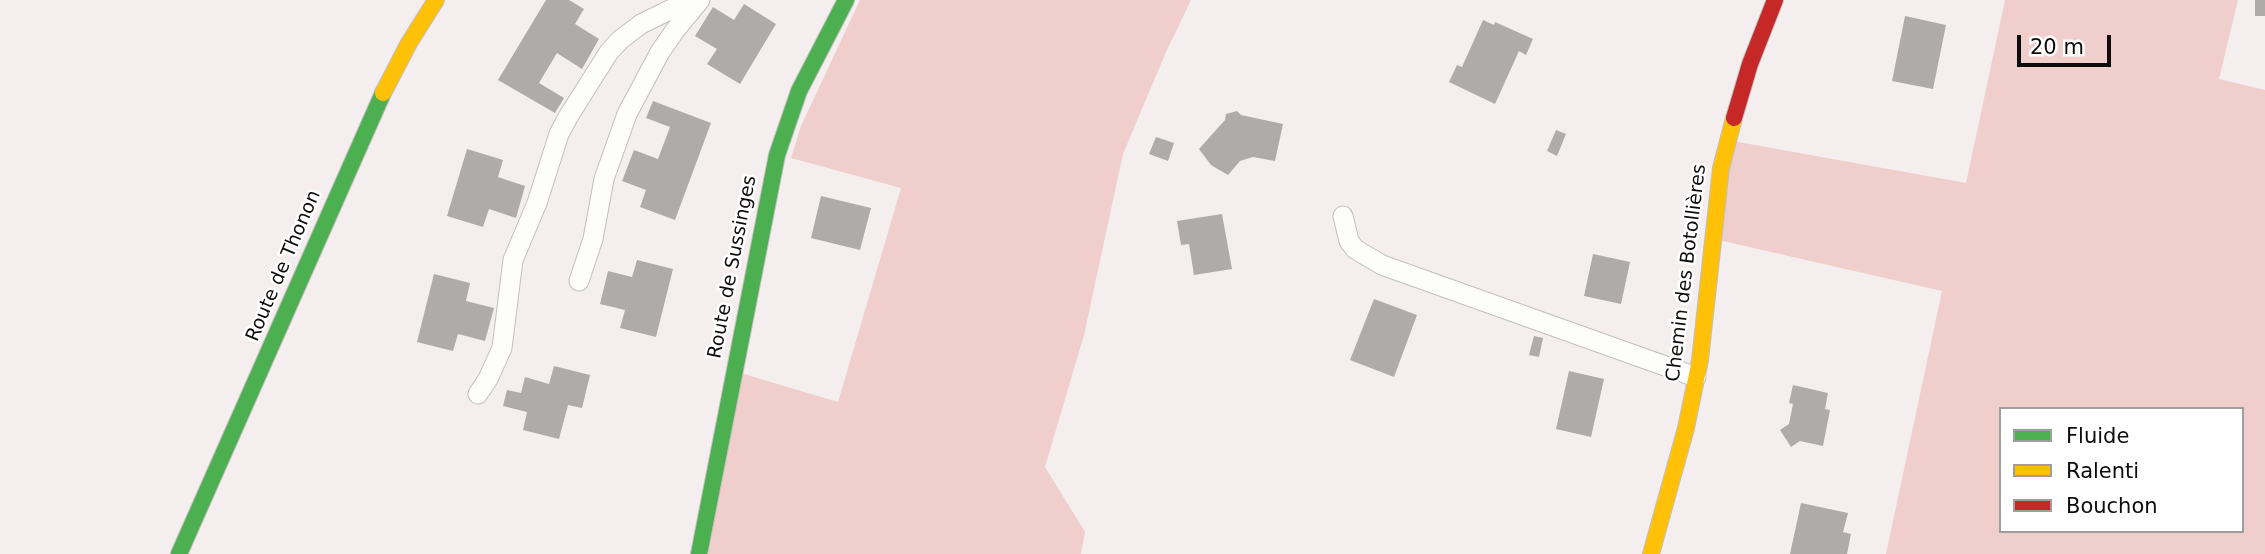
<!DOCTYPE html>
<html>
<head>
<meta charset="utf-8">
<style>
	body { margin:0 }
	#map { position:relative; width:2265px; height:554px; overflow:hidden; background:#f4efee; font-family:"DejaVu Sans",sans-serif }
	canvas { display:block }
	.legend { position:absolute; left:1999px; top:407px; width:245px; height:126px; box-sizing:border-box; background:#fff; border:2px solid #9f9d9d; margin:0; padding:9px 12px; list-style:none; font-size:21px; color:#0e0b0b }
	.legend li { display:flex; align-items:center; gap:14px; height:35px }
	.legend b { width:35px; border:2px solid #9f9d9d }
	.scale { position:absolute; left:2017px; top:35px; width:94px; height:32px; box-sizing:border-box; border:4px solid #0e0b0b; border-top:0; padding-left:9px; font-size:21px; line-height:24px; white-space:nowrap; color:#0e0b0b; -webkit-text-stroke:5px #fff; paint-order:stroke }
</style>
</head>
<body>
<div id="map">
<canvas width="2265" height="554"></canvas>
<ul class="legend">
<li><b style="height:9px;background:#4caf50"></b>Fluide</li>
<li><b style="height:9px;background:#ffc107"></b>Ralenti</li>
<li><b style="height:9px;background:#c62828"></b>Bouchon</li>
</ul>
<div class="scale">20 m</div>
</div>
<script>
const c = document.querySelector('canvas').getContext('2d');
c.lineJoin = 'round';
function paint(path, color) { c.fillStyle = color; c.fill(path, 'evenodd'); }
const shape = rows => new Path2D(rows.map(r => 'M' + r).join(''));
function trace(path, color, width, dash) { c.strokeStyle = color; c.lineWidth = width; c.lineCap = dash ? 'butt' : 'round'; c.setLineDash(dash || []); c.stroke(path); }
function label(font, color, halo, rows, align = 'center') {
  c.font = font + ' "DejaVu Sans",sans-serif'; c.lineWidth = 5; c.setLineDash([]); c.textBaseline = 'middle'; c.strokeStyle = halo; c.fillStyle = color; for (const [text, x, y, turn = 0] of rows) {
    c.save(); c.translate(x, y); c.rotate((+turn || 0) * Math.PI / 180); c.textAlign = isNaN(turn) ? turn : align; if (halo) c.strokeText(text, 0, 0); c.fillText(text, 0, 0); c.restore();
  }
}
const green = shape([
	[860,0,1191,0,1166,52,1123,154,1084,335,1045,467,1085,532,1081,554,699,554,734,371,838,402,901,188,791,158,801,126],
	[2005,0,2238,0,2219,79,2265,90,2265,554,1886,554,1942,291,1714,239,1727,140,1966,183],
	[2001,409,2242,409,2242,531,2001,531]
]);
const building = shape([
	[546,0,569,0,584,9,575,24,599,39,582,69,557,53,539,83,564,98,555,113,498,80],
	[2255,0,2265,0,2265,16,2255,16],
	[744,4,776,24,740,84,707,64,717,49,695,36,713,7,734,20],
	[1905,16,1946,25,1933,89,1892,81],
	[1483,20,1494,25,1495,22,1533,39,1526,55,1519,51,1495,104,1449,82,1457,65,1462,67],
	[653,101,711,123,675,220,640,207,646,190,622,181,634,150,658,159,670,127,646,118],
	[1237,111,1241,115,1283,124,1275,161,1253,157,1240,161,1228,175,1211,165,1199,149,1225,120,1226,114],
	[1556,130,1566,134,1557,156,1547,151],
	[1156,137,1174,143,1168,161,1149,154],
	[467,149,503,160,498,177,525,186,516,218,489,209,483,227,447,216],
	[821,196,871,208,860,250,811,238],
	[1222,214,1232,269,1194,275,1189,244,1181,245,1177,221],
	[1593,254,1630,262,1621,304,1584,296],
	[637,260,673,269,656,337,620,328,625,310,600,304,608,271,632,277],
	[434,274,470,283,466,301,494,308,485,341,458,334,453,351,417,342],
	[1374,299,1417,315,1394,377,1350,360],
	[1534,336,1543,338,1539,357,1529,355],
	[554,366,590,375,582,408,568,405,559,439,523,430,527,412,503,406,507,390,521,393,525,377,549,384],
	[1569,371,1604,379,1591,437,1556,429],
	[1793,385,1828,393,1825,409,1830,410,1823,446,1800,441,1791,447,1780,430,1789,424,1793,404,1789,403],
	[1801,503,1848,513,1843,532,1851,534,1847,554,1790,554]
]);
const lane = shape([
	[1343,216,1349,241,1355,249,1382,265,1696,377],
	[579,281,593,239,604,179,627,114,660,52,676,29,700,0],
	[478,394,488,379,502,348,513,260,537,203,559,134,568,117,609,52,620,40,641,24,690,0]
]);
const fast = shape([
	[179,554,383,93],
	[699,554,777,155,799,91,846,0]
]);
const slow = shape([
	[383,93,409,43,436,0],
	[1651,554,1686,428,1700,360,1721,168,1734,118]
]);
const jam = shape([
	[1734,118,1750,64,1775,0]
]);
const streetNames = [
	["Route de Thonon",284,266,-67],
	["Route de Sussinges",733,267,-79],
	["Chemin des Botollières",1687,273,-83]
];
paint(green, '#efcecb');
paint(building, '#aeabaa');
trace(lane, '#c3bfbf', 21);
trace(fast, '#c3bfbf', 18);
trace(slow, '#c3bfbf', 18);
trace(jam, '#c3bfbf', 18);
trace(lane, '#fdfdfc', 19);
trace(fast, '#4caf50', 16);
trace(slow, '#ffc107', 16);
trace(jam, '#c62828', 16);
label('19px', '#0e0b0b', '#fff', streetNames);
</script>
</body>
</html>
